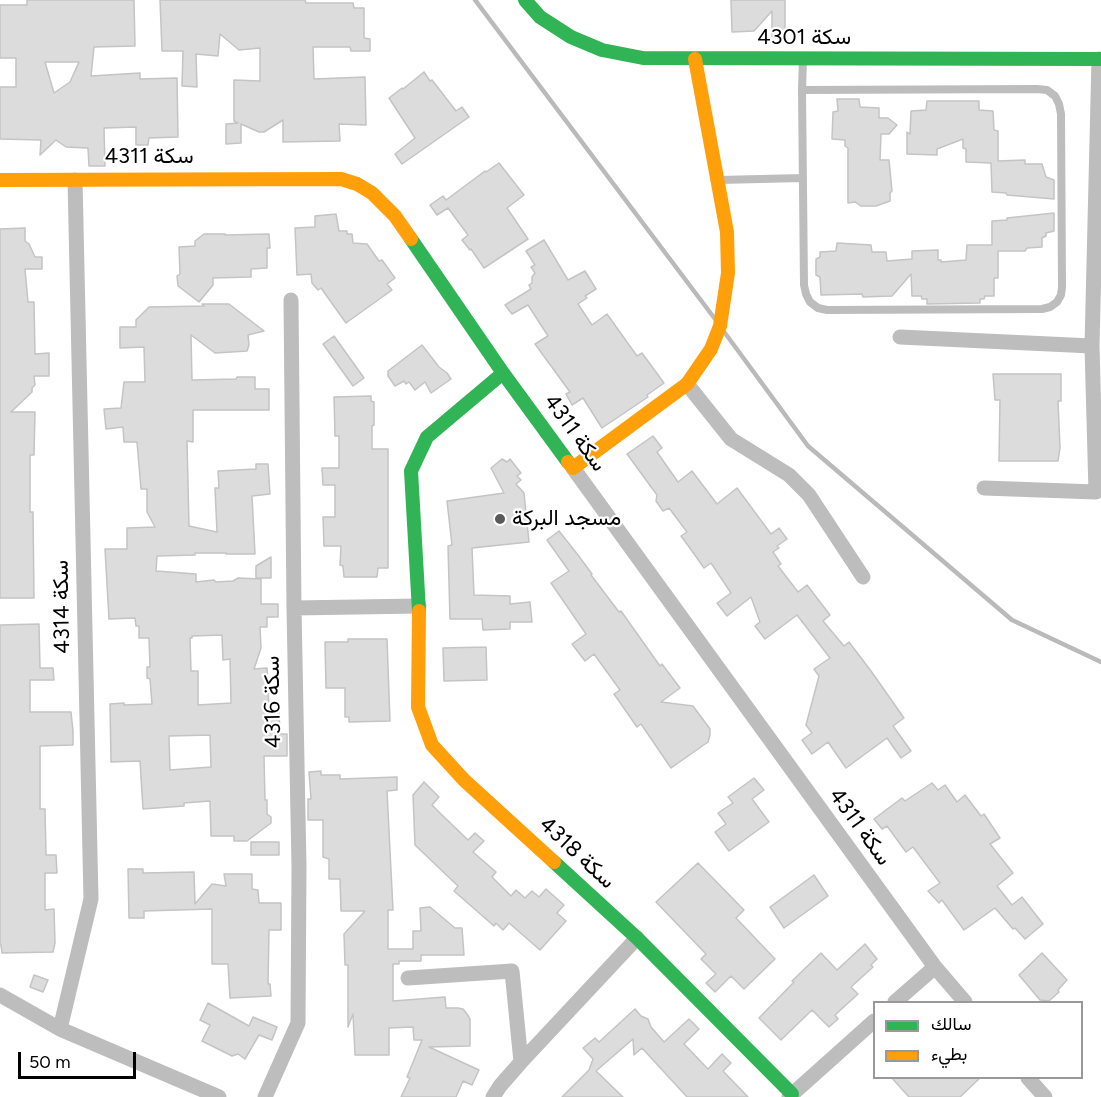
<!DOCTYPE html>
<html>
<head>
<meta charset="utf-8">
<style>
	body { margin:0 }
	#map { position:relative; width:1101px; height:1097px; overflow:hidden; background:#fff; font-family:Figtree,Vazirmatn,sans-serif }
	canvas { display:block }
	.legend { position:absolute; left:873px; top:1001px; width:210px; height:78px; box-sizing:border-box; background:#fff; border:2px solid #999; margin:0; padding:8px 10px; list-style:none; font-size:18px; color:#000 }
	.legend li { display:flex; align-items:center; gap:12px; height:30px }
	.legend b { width:30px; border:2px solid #999 }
	.scale { position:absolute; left:18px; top:1052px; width:118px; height:27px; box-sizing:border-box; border:3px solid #000; border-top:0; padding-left:8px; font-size:18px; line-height:21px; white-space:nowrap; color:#000; -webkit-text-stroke:4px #fff; paint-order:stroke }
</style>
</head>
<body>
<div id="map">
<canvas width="1101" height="1097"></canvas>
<ul class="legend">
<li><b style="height:8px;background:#30b455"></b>سالك</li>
<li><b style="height:8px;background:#ff9f0a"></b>بطيء</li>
</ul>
<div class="scale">50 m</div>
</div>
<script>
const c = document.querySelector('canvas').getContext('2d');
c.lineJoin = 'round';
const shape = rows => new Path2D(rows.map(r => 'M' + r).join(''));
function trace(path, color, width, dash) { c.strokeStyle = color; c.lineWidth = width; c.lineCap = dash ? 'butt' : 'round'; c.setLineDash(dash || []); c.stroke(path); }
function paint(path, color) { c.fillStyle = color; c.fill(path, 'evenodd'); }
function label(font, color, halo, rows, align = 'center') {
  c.font = font + ' Figtree,Vazirmatn,sans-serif'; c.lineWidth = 4.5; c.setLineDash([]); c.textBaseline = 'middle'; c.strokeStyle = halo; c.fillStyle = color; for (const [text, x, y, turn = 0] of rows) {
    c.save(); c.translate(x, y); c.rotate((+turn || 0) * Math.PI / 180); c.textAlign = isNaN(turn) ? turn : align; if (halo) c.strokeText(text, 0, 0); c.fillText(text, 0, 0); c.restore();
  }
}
const stream = shape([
	[475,0,715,319],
	[725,333,808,446,1012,620,1101,662]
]);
const building = shape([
	[27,0,134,0,135,46,94,47,91,76,140,73,140,79,177,78,178,137,149,138,148,145,136,145,136,127,104,128,105,166,89,166,88,148,66,147,56,140,40,155,41,140,0,139,0,87,16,87,16,58,0,58,0,5,27,5,27,0],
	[45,62,79,62,70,82,54,93,45,62],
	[160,0,305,0,306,3,353,3,354,8,364,8,364,38,370,39,370,51,351,51,350,47,313,47,314,79,365,77,366,125,339,124,340,141,283,142,283,120,264,132,259,132,241,124,241,143,226,144,226,124,238,123,234,121,234,80,260,81,260,48,239,50,220,34,218,56,196,54,197,87,182,86,183,51,162,51,160,0],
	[731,0,785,0,785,39,772,36,772,11,754,31,732,32,731,0],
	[424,72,430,81,432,80,456,111,462,107,469,117,402,164,395,154,415,138,389,98,402,88,403,89,424,72],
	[837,99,859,99,860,107,879,108,879,118,888,118,897,125,889,134,881,134,880,160,889,160,892,191,890,193,890,201,876,206,861,206,855,202,848,203,848,148,845,146,845,140,832,139,833,112,838,111,837,99],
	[927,101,979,101,979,110,993,111,994,130,998,131,998,161,1025,160,1025,164,1042,164,1046,177,1054,180,1054,199,1007,195,1006,193,992,192,991,163,966,162,966,149,963,148,963,139,937,149,937,155,907,154,907,132,910,134,911,111,926,110,927,101],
	[499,163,524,195,507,208,528,239,484,268,471,249,470,250,462,240,468,235,448,208,437,215,430,205,443,196,446,200,485,171,486,172,499,163],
	[1054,213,1054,231,1046,233,1046,236,1042,238,1042,247,1027,248,1025,251,998,251,998,278,994,278,994,296,985,296,984,299,980,299,980,303,927,304,927,299,922,299,921,296,912,296,911,274,892,296,863,297,862,294,821,295,820,277,816,275,816,259,820,257,820,252,836,251,837,243,871,245,872,252,886,252,887,261,912,259,912,251,938,250,938,260,941,260,941,262,966,260,967,245,992,245,992,221,1007,220,1007,218,1054,213],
	[336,214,339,231,347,231,347,234,352,234,353,243,367,244,379,261,382,260,395,278,387,284,392,290,346,323,321,288,318,290,312,283,311,274,297,275,295,228,315,227,315,216,336,214],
	[25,228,25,241,29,244,35,257,42,257,42,269,25,269,28,302,34,302,35,354,49,353,49,376,34,376,35,385,32,388,32,392,11,412,35,412,34,455,30,455,30,512,33,512,34,598,0,598,0,229,25,228],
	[204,234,225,234,225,235,269,234,270,248,267,248,267,268,251,269,251,277,213,278,213,285,199,302,178,286,177,276,180,274,179,247,195,246,195,241,204,234],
	[544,240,568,280,585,271,596,289,585,296,587,298,578,304,592,325,607,314,637,356,642,353,664,383,647,395,648,397,602,428,583,398,572,405,566,394,570,392,535,344,548,336,528,305,512,314,505,305,531,289,529,285,532,283,532,277,535,273,531,267,535,265,526,251,544,240],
	[202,304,229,304,264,331,248,335,249,345,247,351,215,353,191,335,192,380,236,379,237,377,255,377,255,389,269,389,269,410,193,410,193,442,187,441,189,526,217,532,215,488,219,488,218,471,256,469,256,464,268,464,270,494,252,496,255,554,226,554,226,553,195,553,195,555,157,556,156,571,196,574,196,582,214,580,216,582,233,581,238,578,261,579,261,604,278,604,278,617,267,617,267,627,260,627,261,648,254,669,267,668,269,707,279,711,280,734,287,734,287,756,264,756,265,800,267,800,267,814,271,817,271,823,247,841,234,841,234,836,211,836,210,801,184,803,184,806,143,809,140,761,111,762,110,704,124,703,124,705,152,704,150,679,147,678,147,667,150,667,149,638,139,638,139,626,136,626,135,618,109,619,105,549,127,549,127,528,155,527,147,512,147,489,141,489,137,442,124,442,123,427,106,429,104,409,121,408,124,382,145,382,144,347,120,348,120,327,136,327,136,320,149,307,204,306,202,304],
	[222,635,223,660,230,659,231,703,198,705,198,671,191,671,190,638,192,638,192,636,222,635],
	[210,735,211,767,170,770,169,736,210,735],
	[334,336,364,378,353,386,323,344,334,336],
	[422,345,439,367,447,373,451,379,431,393,425,382,415,390,409,382,406,384,404,381,395,386,388,376,388,371,422,345],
	[993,374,1061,374,1061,401,1058,401,1060,448,1058,461,999,461,1000,400,995,400,993,374],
	[371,396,371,401,374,402,374,425,372,426,372,449,388,449,388,568,378,568,377,577,344,577,343,566,340,565,341,546,324,546,323,517,335,517,335,485,323,485,322,468,339,468,339,436,335,436,334,397,371,396],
	[653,436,662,448,657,452,678,482,692,471,717,504,737,488,771,534,779,528,787,539,777,546,779,548,773,552,781,564,778,566,798,592,807,585,830,615,823,621,844,646,849,642,871,671,904,718,893,726,911,751,901,758,887,738,846,768,828,742,812,754,802,740,812,733,806,725,819,676,814,669,830,658,797,615,765,639,755,626,760,622,751,597,727,616,717,603,731,593,711,563,704,568,692,551,681,536,687,532,669,508,663,511,656,501,657,495,627,454,653,436],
	[502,459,507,462,510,459,521,473,517,476,521,480,516,484,524,493,529,542,472,548,474,595,510,596,510,604,530,602,532,622,510,622,510,629,483,630,482,619,450,619,448,546,452,545,447,501,504,493,491,468,502,459],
	[559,531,578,555,592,574,591,575,619,612,621,611,660,666,662,664,680,688,661,702,693,706,710,729,710,735,708,742,671,768,641,724,637,727,614,694,620,690,594,654,585,661,572,644,586,634,551,583,569,571,547,540,559,531],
	[271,557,271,578,256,578,256,566,271,557],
	[39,624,40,668,53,668,54,680,30,680,30,712,71,712,73,731,73,745,40,746,40,809,45,809,46,855,56,855,57,873,45,873,45,910,54,909,55,943,53,952,2,953,1,945,0,945,0,625,39,624],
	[348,639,387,639,390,721,349,722,349,717,345,717,345,688,326,688,325,642,348,642,348,639],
	[486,647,487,680,444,681,443,648,486,647],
	[321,771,321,775,340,775,340,779,397,777,397,790,387,791,393,910,388,910,388,949,413,949,413,931,421,931,420,908,430,907,455,928,462,928,464,955,421,955,421,961,399,961,399,964,393,964,393,1001,445,997,446,1008,458,1008,463,1009,467,1014,470,1019,470,1046,429,1047,479,1070,472,1085,463,1081,456,1097,401,1097,410,1078,407,1077,422,1040,414,1040,413,1027,389,1028,389,1055,355,1055,353,1014,348,1027,348,965,345,965,344,934,365,911,341,911,340,879,329,879,329,859,323,857,323,820,308,820,308,799,311,799,309,772,321,771],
	[754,778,764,790,752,799,769,822,729,851,715,832,726,824,718,813,733,803,728,797,754,778],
	[424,782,439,797,432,805,441,814,468,840,475,833,484,841,473,852,496,872,492,877,511,896,516,890,525,898,532,891,539,897,546,889,564,905,557,913,566,921,540,950,509,923,503,930,496,923,494,926,454,891,458,886,415,845,413,795,424,782],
	[932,783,938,790,945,785,957,802,965,795,981,816,984,814,1000,838,990,844,1013,873,997,886,1012,905,1022,897,1043,924,1025,939,1015,928,1013,929,995,908,964,930,942,900,939,903,928,891,940,883,913,847,906,852,887,826,882,829,874,819,902,798,905,801,932,783],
	[251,842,279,842,279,855,251,855,251,842],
	[698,863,744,910,736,918,775,959,744,989,731,976,715,992,706,983,716,974,701,959,706,954,656,902,698,863],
	[128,869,143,869,143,873,194,872,195,904,212,884,226,886,224,874,252,874,252,889,258,890,259,903,281,903,281,930,269,930,268,984,270,984,271,996,230,998,228,964,212,964,212,909,144,911,144,918,129,918,128,869],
	[814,875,828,896,784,928,770,907,814,875],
	[865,944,877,959,871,965,873,967,851,987,858,994,835,1015,838,1019,829,1027,812,1010,781,1040,759,1018,794,982,792,981,821,953,837,970,865,944],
	[1042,953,1067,980,1058,990,1059,992,1049,1001,1040,1000,1019,975,1042,953],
	[34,975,48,980,43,992,30,987,34,975],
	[208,1003,249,1026,253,1017,277,1027,272,1040,259,1035,245,1059,238,1054,232,1056,202,1041,210,1025,200,1020,208,1003],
	[635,1009,641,1016,648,1019,651,1027,664,1042,689,1019,699,1029,684,1044,708,1069,722,1054,731,1063,723,1071,748,1097,687,1097,642,1048,634,1055,633,1039,596,1071,623,1097,562,1097,589,1070,593,1059,583,1048,595,1038,599,1042,635,1009],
	[891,1077,981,1077,960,1097,909,1097,891,1077]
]);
const lane = shape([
	[802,90,1037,89,1047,90,1055,96,1059,104,1061,114,1062,287,1061,295,1057,302,1050,307,1042,309,827,310,818,308,810,302,806,294,804,285,802,90,803,59],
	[719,180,803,178]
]);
const street = shape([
	[900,337,1092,346],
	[687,384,731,439,789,475,809,495,863,577],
	[573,468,935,967,965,1002],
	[984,488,1096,492,1092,346,1099,59],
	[294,608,419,606],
	[408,978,512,971,521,1062],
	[0,995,60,1029,219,1097],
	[895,1002,935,967],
	[60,1029,91,899,75,180],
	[1028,1078,1045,1097],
	[265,1097,298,1023,299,867,294,608,291,300],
	[493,1097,500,1086,521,1062,637,938],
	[789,1097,874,1021]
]);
const fast = shape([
	[525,0,540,17,571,37,602,50,643,58,1101,59],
	[411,239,503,373,568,462],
	[419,611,411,471,427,437,503,373],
	[554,862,637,938,792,1094]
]);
const slow = shape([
	[0,180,341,179,357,184,372,193,395,216,411,239],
	[568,462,573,468,687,384,711,349,720,326,728,273,727,232,695,59],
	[419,611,418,707,432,745,464,780,554,862]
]);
const markers = [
	[500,519,6,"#595959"]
];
const streetNames = [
	["سكة 4301",804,38],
	["سكة 4311",149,157],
	["سكة 4311",575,433,54],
	["سكة 4314",62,607,-91],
	["سكة 4316",273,702,-91],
	["سكة 4311",860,827,54],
	["سكة 4318",577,853,43]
];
const poiNames = [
	["مسجد البركة",512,519]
];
trace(stream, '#bababa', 4.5);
paint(building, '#dcdcdc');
trace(building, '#c4c4c4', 1.5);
trace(lane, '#bdbdbd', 8);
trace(street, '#bdbdbd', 15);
trace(fast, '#30b455', 14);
trace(slow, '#ff9f0a', 14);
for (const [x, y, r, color] of markers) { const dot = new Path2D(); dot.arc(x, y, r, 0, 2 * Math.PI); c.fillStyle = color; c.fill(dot); trace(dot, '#fff', 2); }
label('22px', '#000', '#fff', streetNames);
label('22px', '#000', '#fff', poiNames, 'left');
</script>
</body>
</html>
